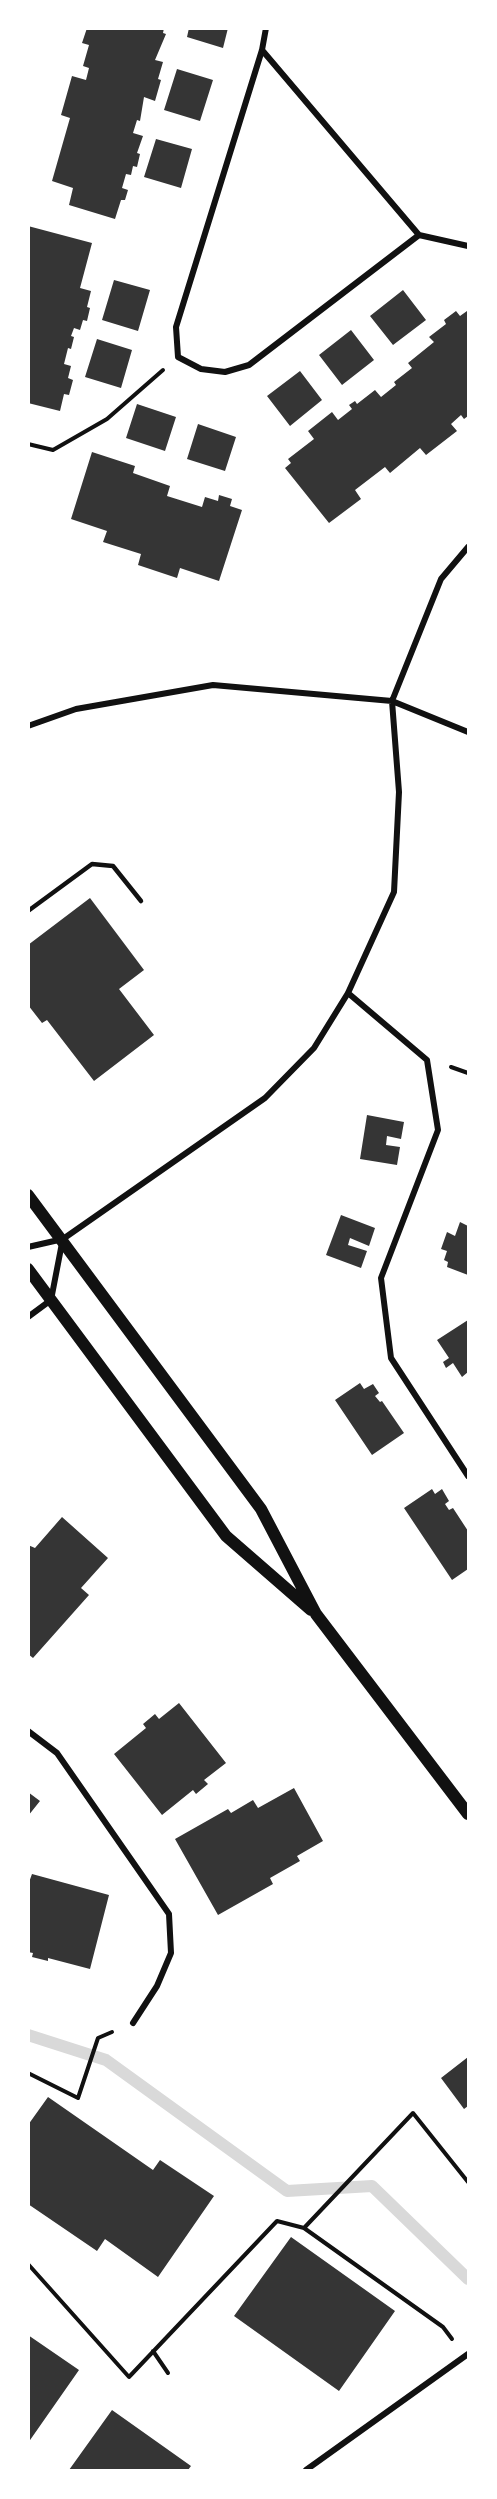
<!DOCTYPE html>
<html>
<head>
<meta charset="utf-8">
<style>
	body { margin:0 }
	#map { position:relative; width:497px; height:2499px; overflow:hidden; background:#fff; font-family:Arial,sans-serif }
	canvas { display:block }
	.frame { position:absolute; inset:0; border:30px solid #fff; pointer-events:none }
</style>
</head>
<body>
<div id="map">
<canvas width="497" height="2499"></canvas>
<div class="frame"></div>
</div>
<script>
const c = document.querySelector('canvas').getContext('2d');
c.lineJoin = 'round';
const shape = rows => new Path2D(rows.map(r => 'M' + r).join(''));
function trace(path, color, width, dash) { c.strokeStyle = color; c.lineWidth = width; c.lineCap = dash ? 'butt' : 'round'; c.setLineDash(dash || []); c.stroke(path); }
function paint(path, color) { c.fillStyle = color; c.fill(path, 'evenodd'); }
const stream = shape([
	[28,2035,106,2060,287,2191,372,2186,468,2279]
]);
const building = shape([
	[87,28,164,28,163,33,166,34,155,60,163,62,158,79,161,80,155,101,144,97,140,121,137,120,133,133,143,136,137,153,140,154,137,167,133,166,131,175,126,174,122,188,128,190,125,200,121,200,115,219,69,205,73,188,52,181,70,118,61,115,72,76,86,80,89,68,83,66,89,45,82,43],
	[189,28,228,28,223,48,187,37],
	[177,69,213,80,200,121,164,110],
	[156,139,192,149,181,188,144,177],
	[28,226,92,243,80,288,91,291,87,307,90,308,87,321,83,320,80,330,74,328,71,336,74,337,71,349,68,348,64,364,71,366,68,378,73,380,69,395,64,394,60,411,28,403],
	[114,280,150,290,138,331,102,320],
	[403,290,426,320,393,345,370,316],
	[456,311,460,316,467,311,468,314,468,416,464,419,461,415,451,424,457,431,426,455,420,448,390,473,385,467,355,490,361,499,329,523,285,468,291,463,288,459,314,439,308,431,332,412,338,420,352,409,349,405,355,401,357,404,375,390,381,397,396,385,394,382,412,368,408,363,434,342,429,337,446,324,444,320],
	[351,330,374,360,342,385,319,355],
	[97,339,132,350,121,388,85,377],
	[300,371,322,400,290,426,267,396],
	[137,404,176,417,165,451,126,438],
	[198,424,236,437,225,471,187,459],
	[92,452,135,466,133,473,170,486,167,496,202,507,205,497,218,501,219,495,232,499,230,506,242,510,219,581,180,568,177,578,138,565,141,554,103,542,107,531,71,519],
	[90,898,144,970,119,989,154,1035,94,1081,47,1020,42,1023,28,1005,28,945],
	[367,1115,404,1122,401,1139,387,1136,386,1145,400,1147,397,1165,360,1159],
	[341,1215,375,1228,369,1246,350,1238,348,1245,367,1251,361,1268,326,1255],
	[460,1222,468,1226,468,1275,447,1267,448,1262,444,1260,447,1251,441,1249,447,1232,455,1236],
	[468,1320,468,1372,462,1377,453,1363,446,1368,443,1362,449,1358,437,1340],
	[360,1383,364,1389,373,1384,379,1393,375,1396,380,1402,382,1401,404,1433,372,1455,335,1400],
	[432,1489,435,1494,442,1489,449,1501,445,1504,449,1510,453,1508,468,1531,468,1569,452,1580,404,1508],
	[62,1517,108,1558,81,1588,89,1595,33,1658,28,1654,28,1545,35,1548],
	[179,1703,226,1763,204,1780,208,1784,196,1794,193,1790,162,1815,114,1754,146,1728,143,1724,155,1714,159,1719],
	[294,1788,323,1841,297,1856,300,1861,270,1878,273,1884,218,1915,175,1839,228,1809,231,1813,253,1800,258,1808],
	[28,1792,40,1801,28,1816],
	[32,1874,109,1895,90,1969,48,1958,48,1961,32,1957,33,1953,28,1952,28,1885],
	[468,2057,468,2106,464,2109,441,2078],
	[48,2097,153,2170,160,2160,214,2196,158,2277,105,2239,97,2251,28,2204,28,2125],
	[291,2237,395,2311,339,2391,234,2316],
	[28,2335,79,2370,28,2443],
	[112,2410,191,2466,188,2470,69,2470]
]);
const path = shape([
	[28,444,53,450,107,419,163,370],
	[451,1067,468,1073],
	[28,2073,78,2098,98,2038,112,2032],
	[304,2228,443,2327,452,2339],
	[28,2264,129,2377,277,2221,304,2228,413,2113,468,2182],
	[153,2351,168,2373]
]);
const service = shape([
	[28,911,92,864,113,866,141,901]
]);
const minor = shape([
	[266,28,262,50,176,327,178,357,201,369,225,372,249,365,419,235],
	[262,50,419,235,468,246],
	[28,726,76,709,213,685,392,701,468,732],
	[348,993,427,1060,438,1130,381,1278,391,1358,468,1476],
	[28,1247,63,1239,265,1098,314,1048,348,993,394,892,399,792,392,701,441,579,468,547],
	[28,1317,51,1300,62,1243],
	[28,1731,57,1753,169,1914,171,1953,157,1986,133,2023],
	[306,2470,468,2354]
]);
const secondary = shape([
	[28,1195,261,1509,316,1614,468,1814],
	[28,1269,226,1536,311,1610]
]);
trace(stream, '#d9d9d9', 12);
paint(building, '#353535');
trace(path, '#111', 4);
trace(service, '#111', 4.5);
trace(minor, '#111', 6);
trace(secondary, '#111', 12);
</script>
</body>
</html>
